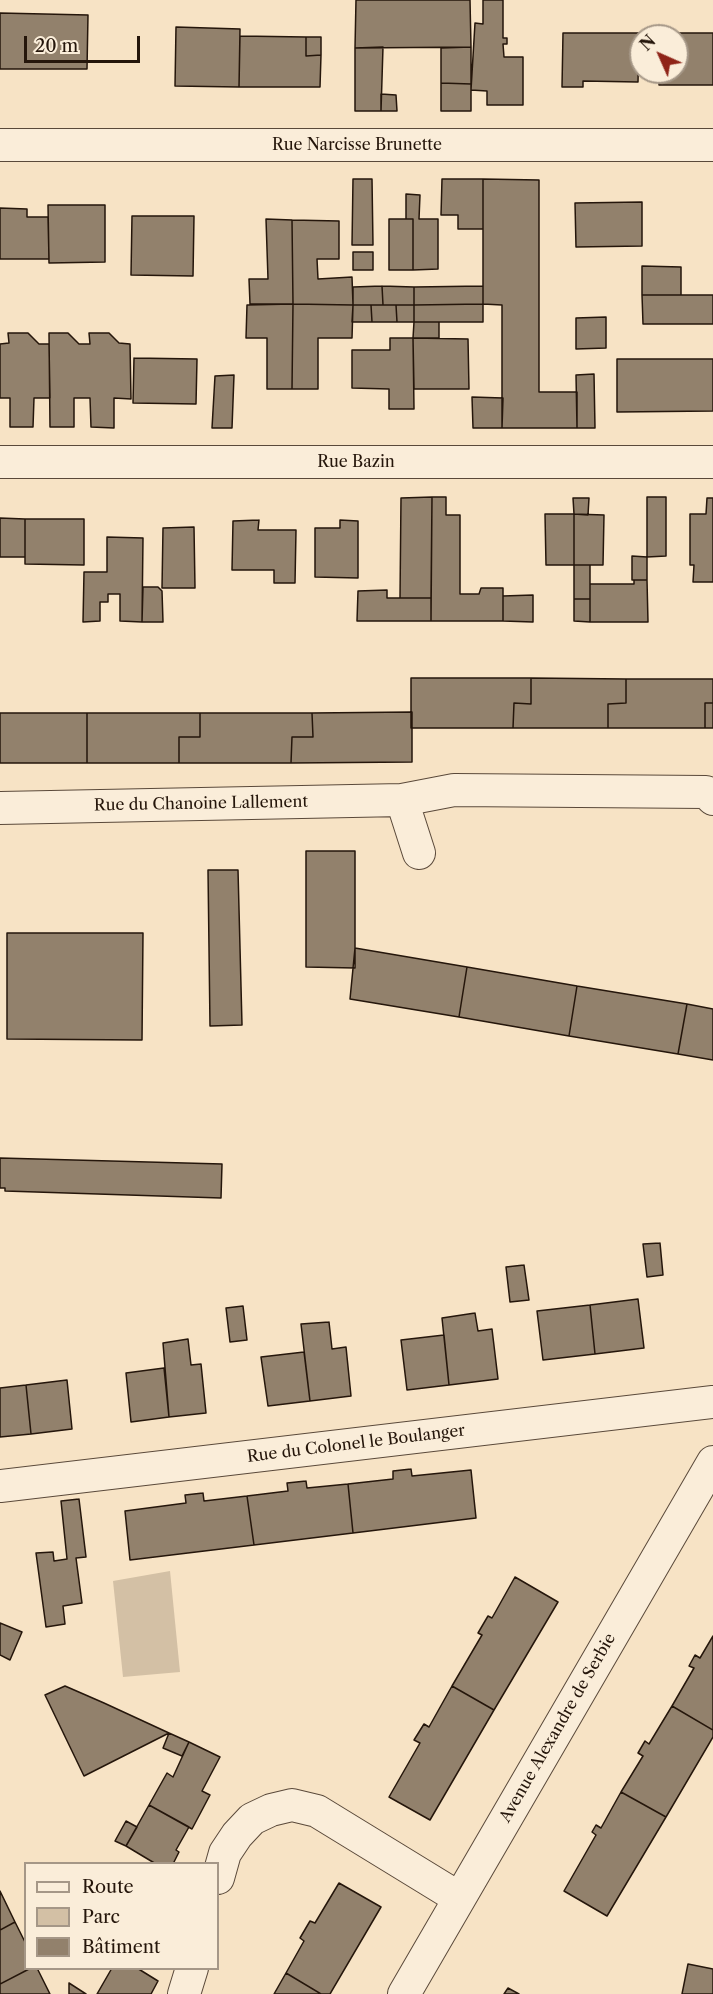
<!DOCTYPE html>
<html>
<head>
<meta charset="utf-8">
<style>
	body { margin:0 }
	#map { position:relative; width:713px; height:1994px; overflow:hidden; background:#f7e3c5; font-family:"Libre Caslon Text",serif }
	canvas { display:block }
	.legend { position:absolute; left:24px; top:1862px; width:195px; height:108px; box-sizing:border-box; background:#faedd9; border:2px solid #a59787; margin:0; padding:8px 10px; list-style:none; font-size:18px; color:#25160b }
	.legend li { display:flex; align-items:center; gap:12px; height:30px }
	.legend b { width:30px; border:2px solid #a59787 }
	.north { position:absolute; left:629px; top:24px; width:60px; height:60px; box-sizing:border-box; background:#faedd9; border:2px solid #a59787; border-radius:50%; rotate:315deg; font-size:16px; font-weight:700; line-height:24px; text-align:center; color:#25160b }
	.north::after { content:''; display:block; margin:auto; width:21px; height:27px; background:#8f2418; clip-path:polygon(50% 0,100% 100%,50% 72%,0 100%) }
	.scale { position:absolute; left:24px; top:36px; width:116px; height:27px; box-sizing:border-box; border:3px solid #25160b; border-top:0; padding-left:8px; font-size:18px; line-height:21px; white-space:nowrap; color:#25160b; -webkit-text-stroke:4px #faedd9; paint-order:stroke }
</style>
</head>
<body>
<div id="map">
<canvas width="713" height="1994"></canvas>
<ul class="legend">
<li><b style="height:8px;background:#faedd9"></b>Route</li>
<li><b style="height:16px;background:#d3c0a5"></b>Parc</li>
<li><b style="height:16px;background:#92816c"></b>Bâtiment</li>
</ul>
<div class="north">N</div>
<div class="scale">20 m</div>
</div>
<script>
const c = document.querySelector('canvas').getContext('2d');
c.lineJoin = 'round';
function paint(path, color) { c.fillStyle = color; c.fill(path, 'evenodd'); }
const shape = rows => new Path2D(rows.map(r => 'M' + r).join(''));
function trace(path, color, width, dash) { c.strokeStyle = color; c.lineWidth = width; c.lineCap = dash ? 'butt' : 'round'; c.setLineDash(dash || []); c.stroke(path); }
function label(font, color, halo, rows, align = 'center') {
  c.font = font + ' "Libre Caslon Text",serif'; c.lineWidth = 4.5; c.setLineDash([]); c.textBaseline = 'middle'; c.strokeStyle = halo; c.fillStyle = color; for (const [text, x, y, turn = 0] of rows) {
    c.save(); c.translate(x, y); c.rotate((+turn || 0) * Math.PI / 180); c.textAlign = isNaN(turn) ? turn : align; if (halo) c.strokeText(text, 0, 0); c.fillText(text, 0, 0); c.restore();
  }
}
const green = shape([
	[170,1571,180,1672,123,1677,113,1581]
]);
const building = shape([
	[356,0,470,0,471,47,355,48,356,0],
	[483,0,503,0,503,38,507,38,507,44,503,44,504,57,523,57,523,105,487,105,487,91,471,90,475,23,483,24,483,0],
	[0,13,88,15,87,69,0,69,0,13],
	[176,27,240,29,239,87,175,86,176,27],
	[563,33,639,33,638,82,583,81,583,87,562,87,563,33],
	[659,33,713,33,713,85,659,85,659,72,677,72,677,36,659,36,659,33],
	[240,36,306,37,306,56,321,55,320,87,239,87,240,36],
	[306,37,321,37,321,55,306,56,306,37],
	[383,47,381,111,355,111,355,48,383,47],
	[471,47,471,84,441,83,441,48,471,47],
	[441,83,471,84,471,111,441,111,441,83],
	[381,94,396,95,397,111,381,111,381,94],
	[353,179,372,179,373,245,352,245,353,179],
	[442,179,483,179,483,229,458,229,458,215,441,215,442,179],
	[483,179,539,180,539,392,577,392,577,428,502,428,502,305,483,304,483,179],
	[406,194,420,195,419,219,438,219,438,269,413,270,413,219,406,219,406,194],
	[642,202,642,246,576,247,575,203,642,202],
	[48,205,105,205,105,262,49,263,48,205],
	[0,208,27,209,27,217,48,217,49,259,0,259,0,208],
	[132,216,194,216,193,276,131,275,132,216],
	[266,219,292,220,293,304,250,304,249,279,268,279,266,219],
	[389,219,413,219,413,270,389,270,389,219],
	[292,220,339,221,339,259,317,259,318,279,352,277,353,305,293,304,292,220],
	[353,252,373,252,373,270,353,270,353,252],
	[642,266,681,267,681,295,642,295,642,266],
	[382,286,414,287,414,305,383,305,382,286],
	[382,286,383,305,353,305,353,287,382,286],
	[483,286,483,304,414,305,414,287,483,286],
	[642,295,713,295,713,324,643,324,642,295],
	[293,304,292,389,267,389,267,338,246,338,247,305,293,304],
	[293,304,353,305,352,338,318,338,318,389,292,389,293,304],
	[483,304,483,322,414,322,414,305,483,304],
	[353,305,371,305,372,322,352,322,353,305],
	[371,305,396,305,397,322,372,322,371,305],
	[396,305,414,305,414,322,397,322,396,305],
	[606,317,606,348,576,349,576,318,606,317],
	[414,322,439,322,439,338,413,338,414,322],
	[8,333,28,333,39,344,49,344,50,398,34,398,33,427,10,427,10,398,0,398,0,344,9,343,8,333],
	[49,333,68,333,79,344,90,344,89,333,109,333,119,343,130,344,131,399,114,398,114,428,91,427,90,398,74,398,74,427,50,427,49,333],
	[390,338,413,338,414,409,389,409,389,389,352,388,352,350,390,350,390,338],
	[413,338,468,339,469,389,414,389,413,338],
	[134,358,197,359,196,404,133,403,134,358],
	[617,359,713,359,713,411,617,412,617,359],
	[594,374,595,428,577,428,576,375,594,374],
	[234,375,232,428,212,428,215,376,234,375],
	[472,397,503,398,502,428,473,428,472,397],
	[432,497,431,598,400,598,401,498,432,497],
	[432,497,446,497,446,515,460,515,460,594,479,594,481,588,503,588,503,621,431,621,432,497],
	[647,497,666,497,666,556,647,557,647,497],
	[573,498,589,498,588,515,574,514,573,498],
	[707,498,713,498,713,582,693,582,694,565,690,565,690,514,706,514,707,498],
	[545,514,574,514,574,565,546,565,545,514],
	[574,514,604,515,603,565,574,565,574,514],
	[0,518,25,519,25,557,0,557,0,518],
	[25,519,84,519,84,565,25,564,25,519],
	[259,520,258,530,296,530,295,583,274,583,274,570,232,570,233,521,259,520],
	[340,520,358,521,358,578,315,577,315,528,340,528,340,520],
	[194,527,195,588,162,588,163,528,194,527],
	[107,537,143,538,142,622,120,621,120,594,108,594,108,602,100,602,100,621,83,622,84,572,107,572,107,537],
	[632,556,647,557,647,580,632,580,632,556],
	[574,565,590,565,590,599,574,599,574,565],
	[634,580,647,580,648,622,590,622,590,584,634,584,634,580],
	[143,587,158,587,162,591,163,622,142,622,143,587],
	[387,590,387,598,431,598,431,621,357,621,358,591,387,590],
	[533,595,533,622,503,621,503,596,533,595],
	[574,599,590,599,590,622,574,621,574,599],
	[411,678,531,678,531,704,514,703,513,728,411,728,411,678],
	[531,678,626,679,626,703,608,704,608,728,513,728,514,703,531,704,531,678],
	[626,679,713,679,713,703,705,703,705,728,608,728,608,704,626,703,626,679],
	[705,703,713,703,713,728,705,728,705,703],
	[412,712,412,762,291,763,292,737,313,737,312,713,412,712],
	[0,713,87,713,87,763,0,763,0,713],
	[87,713,200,713,200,737,179,737,179,763,87,763,87,713],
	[200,713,312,713,313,737,292,737,291,763,179,763,179,737,200,737,200,713],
	[306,851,355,851,355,968,306,967,306,851],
	[208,870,238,870,242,1025,210,1026,208,870],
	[7,933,143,933,142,1040,7,1039,7,933],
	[355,948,467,967,459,1017,350,999,355,948],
	[467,967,577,986,569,1036,459,1017,467,967],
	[577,986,687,1004,678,1054,569,1036,577,986],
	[687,1004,713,1009,713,1060,678,1054,687,1004],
	[0,1158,222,1164,221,1198,5,1191,5,1188,0,1188,0,1158],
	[660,1243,663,1275,647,1277,643,1244,660,1243],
	[524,1265,529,1300,510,1302,506,1267,524,1265],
	[638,1299,644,1348,595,1354,590,1305,638,1299],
	[590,1305,595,1354,543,1360,537,1311,590,1305],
	[243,1306,247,1340,230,1342,226,1308,243,1306],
	[475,1313,478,1331,492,1329,498,1379,449,1385,442,1318,475,1313],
	[329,1322,332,1349,346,1347,351,1396,310,1401,301,1324,329,1322],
	[444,1335,449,1385,407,1390,401,1340,444,1335],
	[188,1339,191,1365,201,1364,206,1413,169,1417,163,1343,188,1339],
	[304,1352,310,1401,268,1406,261,1357,304,1352],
	[164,1368,169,1417,131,1422,126,1373,164,1368],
	[67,1380,72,1429,31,1434,26,1385,67,1380],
	[26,1385,31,1434,0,1437,0,1388,26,1385],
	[411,1469,412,1476,471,1470,476,1518,353,1533,348,1484,393,1479,393,1471,411,1469],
	[306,1481,307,1488,348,1484,353,1533,254,1545,247,1496,288,1491,287,1483,306,1481],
	[203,1493,204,1501,247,1496,254,1545,130,1560,125,1511,186,1503,185,1495,203,1493],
	[79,1499,86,1557,76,1558,82,1603,63,1606,65,1624,46,1627,36,1553,53,1552,54,1561,67,1559,61,1501,79,1499],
	[515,1577,558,1602,494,1710,452,1686,482,1635,478,1633,488,1616,492,1618,515,1577],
	[0,1623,22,1632,10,1660,0,1655,0,1623],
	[713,1636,713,1730,672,1706,694,1668,689,1666,695,1655,700,1658,713,1636],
	[65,1686,104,1703,169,1733,84,1776,45,1695,65,1686],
	[452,1686,494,1710,430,1820,389,1797,420,1743,414,1740,424,1724,429,1727,452,1686],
	[672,1706,713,1730,713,1737,666,1817,621,1792,643,1756,638,1753,645,1741,649,1744,672,1706],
	[169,1733,189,1742,182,1756,163,1748,169,1733],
	[189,1742,220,1757,202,1791,210,1795,192,1829,149,1805,167,1773,173,1777,189,1742],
	[621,1792,666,1817,607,1916,564,1891,596,1835,592,1832,596,1825,601,1828,621,1792],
	[149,1805,189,1827,176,1850,179,1852,173,1864,156,1864,126,1846,149,1805],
	[126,1821,137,1827,126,1846,115,1841,126,1821],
	[339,1883,381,1907,330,1994,321,1994,286,1973,304,1941,300,1938,310,1921,315,1923,339,1883],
	[0,1891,15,1922,0,1930,0,1891],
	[15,1922,26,1944,26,1968,31,1968,0,1984,0,1930,15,1922],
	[688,1964,713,1969,713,1994,682,1994,688,1964],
	[31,1968,37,1968,50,1994,0,1994,0,1984,31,1968],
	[112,1968,137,1968,158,1981,151,1994,97,1994,112,1968],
	[286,1973,321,1994,274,1994,286,1973],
	[69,1983,86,1994,69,1994,69,1983],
	[508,1988,519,1994,504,1994,508,1988]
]);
const street = shape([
	[0,145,713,145],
	[0,462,713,462],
	[402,800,419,853],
	[0,808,402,800,454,790,706,792,713,799],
	[0,1486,713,1402],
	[218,1878,225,1853,237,1835,252,1819,271,1810,292,1805,317,1811,459,1898],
	[184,1994,192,1968],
	[404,1994,713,1462]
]);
const streetNames = [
	["Rue Narcisse Brunette",357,145],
	["Rue Bazin",356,462],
	["Rue du Chanoine Lallement",201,804,-1],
	["Rue du Colonel le Boulanger",356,1444,-7],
	["Avenue Alexandre de Serbie",558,1728,-60]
];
paint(green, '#d3c0a5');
paint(building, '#92816c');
trace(building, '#25160b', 1.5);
trace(street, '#5a493a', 34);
trace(street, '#faedd9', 32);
label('16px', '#25160b', '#faedd9', streetNames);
</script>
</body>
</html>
